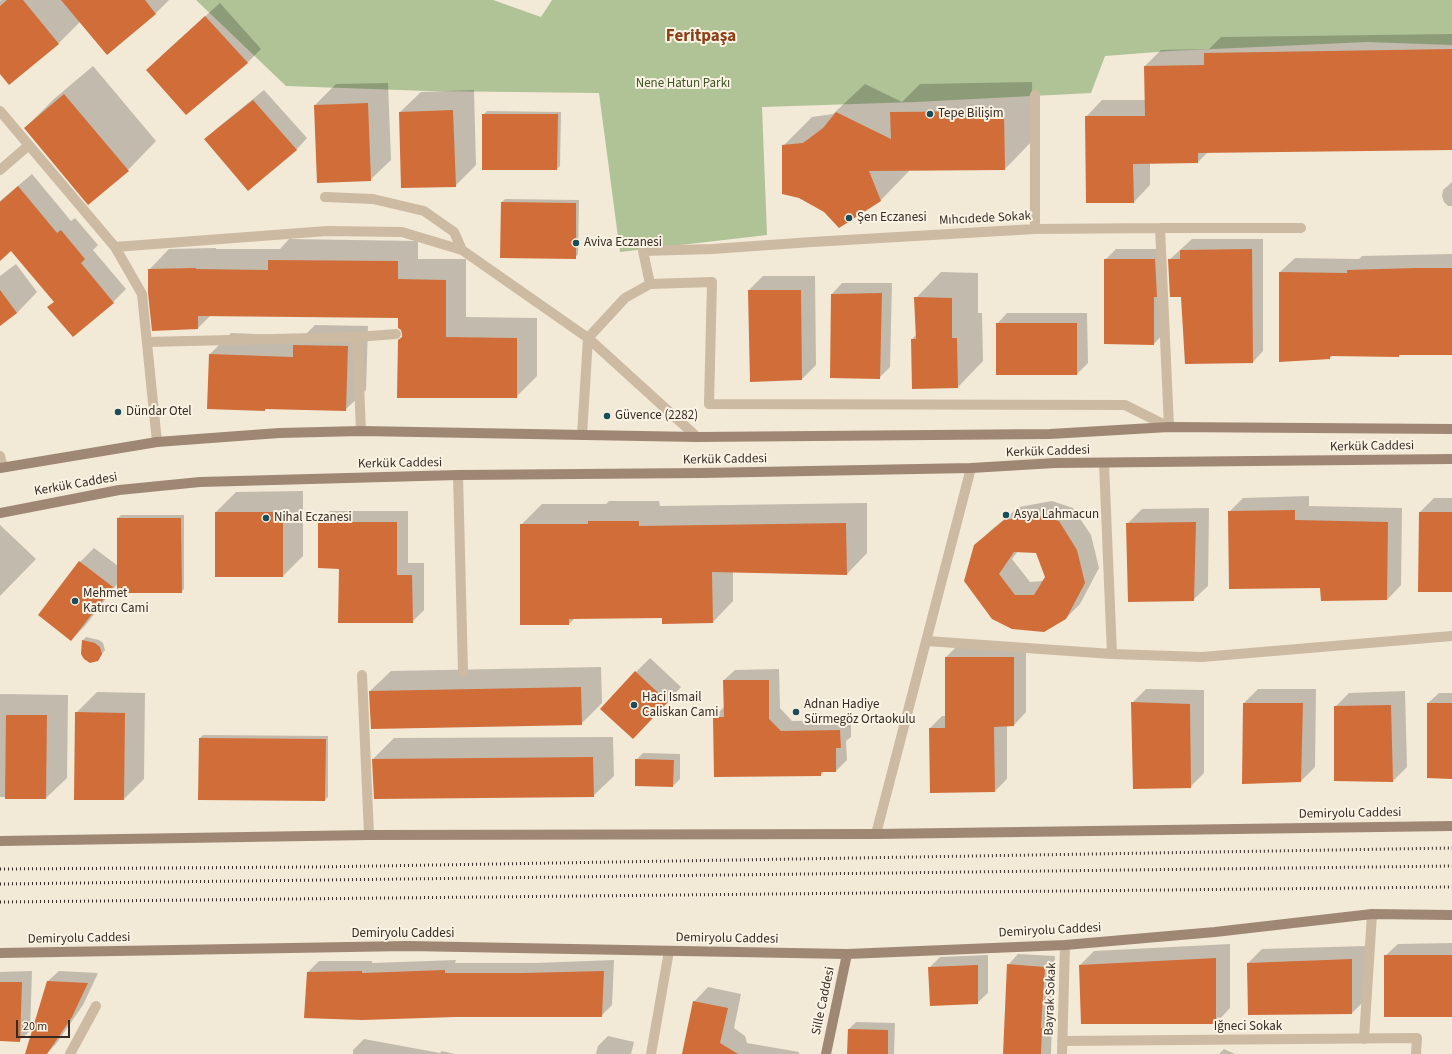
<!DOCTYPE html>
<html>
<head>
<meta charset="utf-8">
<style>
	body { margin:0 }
	#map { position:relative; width:1452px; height:1054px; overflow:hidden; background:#f3e9d7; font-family:"Source Sans 3",sans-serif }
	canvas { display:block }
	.scale { position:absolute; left:16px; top:1020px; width:54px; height:18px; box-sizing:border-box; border:2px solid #362c25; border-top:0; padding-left:5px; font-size:12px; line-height:14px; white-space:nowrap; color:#362c25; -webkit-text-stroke:3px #faf2e3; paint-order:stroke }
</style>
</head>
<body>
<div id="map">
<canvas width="1452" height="1054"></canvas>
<div class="scale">20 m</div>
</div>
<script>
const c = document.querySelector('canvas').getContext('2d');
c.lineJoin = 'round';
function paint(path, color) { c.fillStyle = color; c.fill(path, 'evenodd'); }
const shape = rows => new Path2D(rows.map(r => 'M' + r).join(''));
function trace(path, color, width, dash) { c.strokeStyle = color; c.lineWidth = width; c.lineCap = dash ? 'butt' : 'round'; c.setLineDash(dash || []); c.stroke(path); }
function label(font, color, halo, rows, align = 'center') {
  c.font = font + ' "Source Sans 3",sans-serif'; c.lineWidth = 4; c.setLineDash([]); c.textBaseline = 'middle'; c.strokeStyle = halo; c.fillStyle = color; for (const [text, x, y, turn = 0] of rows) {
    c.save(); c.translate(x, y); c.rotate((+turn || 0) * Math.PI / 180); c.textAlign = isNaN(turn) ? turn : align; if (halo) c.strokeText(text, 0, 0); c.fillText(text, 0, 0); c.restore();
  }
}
const green = shape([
	[196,0,493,0,541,17,552,0,1452,0,1452,45,1367,42,1170,51,1105,56,1091,93,916,102,762,107,767,235,620,252,599,93,428,91,286,86]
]);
const shadow = shape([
	[1,0,169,0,156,13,107,54,80,22,58,44,0,72,0,1],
	[220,3,261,49,247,63,161,56],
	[1452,34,1452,149,1208,152,1198,162,1150,163,1150,185,1134,202,1086,117,1102,100,1145,100,1145,66,1161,50,1209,49,1221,37],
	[93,66,156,141,128,170,25,128,54,99],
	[1032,82,1033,140,1005,169,909,170,909,171,881,200,839,226,783,146,812,117,833,114,865,84,902,102,920,84],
	[388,83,391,160,370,180,318,182,315,105,336,84],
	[264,90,307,138,297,149,248,189,206,140,216,129],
	[474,90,476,165,455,186,400,112,421,92],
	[487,111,561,112,560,166,557,169,484,114],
	[32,174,71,221,75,218,98,245,93,250,126,289,113,302,73,336,49,307,55,301,11,250,0,259,0,201],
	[1452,182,1452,206,1448,206,1444,202,1442,196,1443,190],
	[505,199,579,200,578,254,575,258,502,202],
	[289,239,418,241,418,259,466,259,466,317,537,318,537,376,516,397,403,336,399,317,211,315,198,328,149,270,169,249,216,248,216,249,280,249],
	[1192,239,1263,239,1263,351,1253,362,1182,296,1169,260],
	[1116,249,1165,249,1164,333,1154,344,1105,260],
	[1452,254,1452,354,1401,354,1399,356,1333,355,1330,358,1280,361,1280,272,1295,258,1359,259,1362,256],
	[16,264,37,292,17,313,0,325,0,276],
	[941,272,978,273,978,313,982,313,983,361,958,387,912,339,917,334,916,298],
	[763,276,815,276,816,365,802,379,749,290],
	[842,283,892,283,890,367,879,378,832,294],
	[1007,313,1087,313,1088,363,1077,374,997,324],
	[315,325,368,326,366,390,345,410,267,408,264,410,210,354,231,333,304,336],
	[303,491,303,556,283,576,216,512,236,492],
	[1309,496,1309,506,1402,508,1401,585,1387,600,1321,587,1229,512,1243,498],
	[1434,498,1452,498,1452,591,1420,512],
	[609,501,659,501,660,506,867,503,867,553,847,574,733,572,733,601,713,622,663,617,575,618,569,624,521,624,521,525,542,504,606,504],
	[1052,501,1073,508,1091,535,1099,568,1080,604,1066,618,1043,631,975,546,990,531,1019,507],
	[1018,551,1037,552,1046,577,1043,581,1030,582,1012,559],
	[1209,508,1208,586,1193,600,1127,524,1142,509],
	[330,511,408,511,408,563,424,563,424,610,412,622,340,568,319,522],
	[121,515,184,515,184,589,181,592,118,583,85,626,71,640,39,615,80,562,94,548,118,566,118,518],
	[0,525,36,559,0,596],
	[86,637,99,640,103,643,105,650,99,658,82,654,83,640],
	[958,645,1026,645,1026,712,1014,725,1007,725,1007,779,995,791,930,728,942,716,946,716,946,657],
	[650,658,681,687,633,738,636,672],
	[601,667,602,703,581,724,370,691,391,671],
	[779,669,780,708,792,721,851,720,851,737,846,741,847,760,836,771,824,771,821,775,714,717,724,707,724,680,735,670],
	[1146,689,1204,690,1204,773,1190,787,1132,703],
	[1258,689,1316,689,1315,767,1301,781,1243,783,1244,703],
	[1405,691,1407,767,1393,781,1335,707,1349,693],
	[97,692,145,693,144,779,124,799,76,713],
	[1439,693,1452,693,1452,778,1428,703],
	[0,694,68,695,67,778,46,798,0,797],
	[203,735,328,736,328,797,325,800,200,738],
	[613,737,614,776,593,796,373,759,394,738],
	[643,753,680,754,680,779,673,786,636,760],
	[1452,943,1452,1016,1385,956,1398,944],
	[1230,944,1230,1008,1216,1023,1080,965,1094,951],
	[1366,946,1366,999,1352,1013,1249,1014,1248,963,1262,949],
	[1018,954,1055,956,1051,1018,1052,1018,1051,1054,1004,1054,1008,965],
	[988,955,988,993,977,1003,929,968,940,957],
	[456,960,455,963,535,963,614,960,612,1005,601,1016,306,1017,308,972,319,961,372,961,372,963],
	[32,971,30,1031,19,1041,0,1040,0,972],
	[59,971,98,973,83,1005,56,1044,46,1054,39,1054,48,981],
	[708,987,741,994,734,1028,745,1036,747,1043,799,1052,799,1054,685,1054,694,1002],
	[856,1022,895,1023,894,1054,848,1054,849,1029],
	[608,1036,634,1042,631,1054,596,1054,598,1046],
	[364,1039,440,1053,442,1051,455,1054,353,1054,353,1050],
	[1224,1049,1235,1054,1219,1054]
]);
const building = shape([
	[7,0,23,0,59,44,9,85,0,74,0,6],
	[61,0,145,0,156,14,107,55],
	[205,16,248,63,186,115,146,70],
	[1452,49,1452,150,1198,153,1198,163,1133,164,1134,203,1086,203,1085,116,1145,116,1144,66,1204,65,1204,53],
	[64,94,129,171,88,205,24,128],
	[253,100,297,150,248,191,204,139],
	[368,103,371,181,317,183,314,105],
	[453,110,456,187,401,188,399,112],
	[1004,111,1005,170,869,171,881,201,839,228,824,212,799,198,782,194,782,145,803,143,823,128,836,112,891,139,890,112],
	[482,114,558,114,557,170,482,170],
	[18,186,57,233,61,230,85,259,81,263,114,303,73,337,47,307,54,302,11,251,0,261,0,202],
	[501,202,576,203,576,259,500,258],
	[1252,249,1253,363,1185,364,1181,297,1170,297,1168,259,1180,259,1180,250],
	[1104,259,1155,259,1157,297,1154,297,1154,345,1104,344],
	[268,260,398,261,398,279,446,280,446,337,517,338,517,398,397,398,398,340,402,337,402,334,401,330,398,328,398,318,198,316,198,329,152,331,148,293,148,269,196,268,196,269,268,270],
	[1416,268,1452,268,1452,355,1399,355,1399,357,1330,356,1330,359,1279,362,1279,272,1347,273,1347,270],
	[0,290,17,313,0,326],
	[748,290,801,290,802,380,750,382],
	[882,293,880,379,830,378,831,294],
	[914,297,952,298,952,338,957,338,958,388,912,389,911,339,916,339],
	[996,323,1077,323,1077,375,996,375],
	[293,345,348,346,346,411,265,409,265,411,207,409,209,354,293,357],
	[1295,510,1295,520,1388,522,1387,600,1321,601,1320,588,1229,589,1228,511],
	[215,512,283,512,283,577,215,577],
	[1419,512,1452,512,1452,592,1418,592],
	[1037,515,1059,521,1077,550,1085,583,1066,619,1044,632,1012,629,992,619,964,581,974,545,1004,520],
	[1014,552,1036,553,1045,577,1034,595,1015,595,999,574],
	[117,518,181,518,182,593,117,593],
	[588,521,639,521,639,526,846,523,847,575,712,572,713,623,662,624,662,618,569,619,569,625,520,625,520,524,588,524],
	[318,522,397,522,397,575,412,575,413,623,338,623,339,569,318,568],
	[1196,522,1194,601,1128,602,1126,523],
	[79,561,113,587,71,641,38,615],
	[82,640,95,643,100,647,102,654,98,661,90,663,84,659,81,654],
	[945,657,1014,657,1014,726,994,727,995,792,930,793,929,728,945,728],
	[635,671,668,702,633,739,600,709],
	[723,680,769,680,769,719,781,731,840,730,841,748,836,748,836,772,821,772,821,776,714,777,713,717,724,717],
	[581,687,582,725,371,729,369,691],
	[1131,702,1190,704,1191,788,1133,789],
	[1243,703,1303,703,1301,782,1242,784],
	[1427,703,1452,703,1452,779,1427,778],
	[1391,705,1393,782,1334,781,1334,706],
	[75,712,125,713,124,800,74,800],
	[6,715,47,715,46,799,5,799],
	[199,738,326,739,325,801,198,800],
	[593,757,594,797,374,799,372,759],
	[635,759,674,760,673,787,635,786],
	[1384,955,1452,955,1452,1017,1384,1017],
	[1216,958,1216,1024,1081,1024,1079,965],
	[1352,959,1352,1014,1248,1015,1247,963],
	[1007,964,1045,967,1041,1028,1042,1028,1041,1054,1003,1054],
	[978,965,978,1004,930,1006,928,967],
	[445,970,445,973,523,973,604,971,602,1017,455,1017,362,1020,304,1018,307,972,362,971,362,973],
	[47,981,88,983,72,1017,47,1054,25,1054],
	[0,982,22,982,20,1042,0,1041],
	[693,1001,728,1008,720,1043,738,1054,682,1054],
	[848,1029,888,1030,888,1054,847,1054]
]);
const street = shape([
	[1035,95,1035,229],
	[0,111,115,247,327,231,402,232,462,250,588,338,697,437],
	[0,170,29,145],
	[325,197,373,199,424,211,454,232,462,250],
	[115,247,142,294,157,442],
	[650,284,643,251,712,249,812,242,1035,229,1160,228,1301,228],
	[357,337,361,431],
	[147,342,357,337,396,334],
	[582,435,588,338,625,298,650,284,712,282,709,404,1125,405,1169,427,1160,228],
	[0,456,3,467],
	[1104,463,1112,654],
	[458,475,463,672],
	[927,641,1112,654,1202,657,1452,636],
	[362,675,369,835],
	[876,834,971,468],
	[1364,1039,1372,914],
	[1062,1041,1417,1038,1416,1054],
	[70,1054,96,1006],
	[651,1054,669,951],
	[1062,1054,1065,945]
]);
const secondary = shape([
	[0,468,157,442,279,433,361,431,697,437,1050,434,1169,427,1452,429],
	[0,513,119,490,200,482,458,475,702,473,971,468,1055,463,1452,459],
	[0,841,369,835,876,834,1452,826],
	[0,953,407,946,847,954,1065,945,1215,932,1372,914,1452,915],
	[826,1054,847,954]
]);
const rail = shape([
	[0,869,315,867,1452,848],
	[0,884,1452,866],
	[0,902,1452,887]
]);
const markers = [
	[930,114,4,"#184e5a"],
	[849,218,4,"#184e5a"],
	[576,243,4,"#184e5a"],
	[118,412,4,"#184e5a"],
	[607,416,4,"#184e5a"],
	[1006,515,4,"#184e5a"],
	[266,518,4,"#184e5a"],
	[75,601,4,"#184e5a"],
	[634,705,4,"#184e5a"],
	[796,712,4,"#184e5a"]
];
const parkNames = [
	["Nene Hatun Parkı",683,84]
];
const poiNames = [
	["Tepe Bilişim",938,114],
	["Şen Eczanesi",857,218],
	["Aviva Eczanesi",584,243],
	["Dündar Otel",126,412],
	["Güvence (2282)",615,416],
	["Asya Lahmacun",1014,515],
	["Nihal Eczanesi",274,518],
	["Mehmet",83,594],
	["Katırcı Cami",83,609],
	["Haci Ismail",642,698],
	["Caliskan Cami",642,713],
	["Adnan Hadiye",804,705],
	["Sürmegöz Ortaokulu",804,720]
];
const streetNames = [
	["Mıhcıdede Sokak",985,219,-3],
	["Kerkük Caddesi",1372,447,-1],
	["Kerkük Caddesi",1048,452,-2],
	["Kerkük Caddesi",725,460,-1],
	["Kerkük Caddesi",400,464,-1],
	["Kerkük Caddesi",76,485,-10],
	["Demiryolu Caddesi",1350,814,-1],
	["Demiryolu Caddesi",1050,931,-3],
	["Demiryolu Caddesi",403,934],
	["Demiryolu Caddesi",79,939,-1],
	["Demiryolu Caddesi",727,939,1],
	["Bayrak Sokak",1051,999,-88],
	["Sille Caddesi",824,1001,-78],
	["Iğneci Sokak",1248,1027]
];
const districtNames = [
	["Feritpaşa",701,37]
];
paint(green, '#afc396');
paint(shadow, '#0003');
paint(building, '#d06d38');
trace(street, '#ccbaa2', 10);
trace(secondary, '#9f8873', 10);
trace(rail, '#362c25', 3, [1, 3]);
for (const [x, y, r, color] of markers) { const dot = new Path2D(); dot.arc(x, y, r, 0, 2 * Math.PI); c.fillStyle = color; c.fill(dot); trace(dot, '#faf2e3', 1.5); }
label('13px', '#3f5627', '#faf2e3', parkNames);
label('13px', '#362c25', '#faf2e3', poiNames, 'left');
label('13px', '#362c25', '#faf2e3', streetNames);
label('bold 17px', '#8b4018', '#faf2e3', districtNames);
</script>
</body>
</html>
